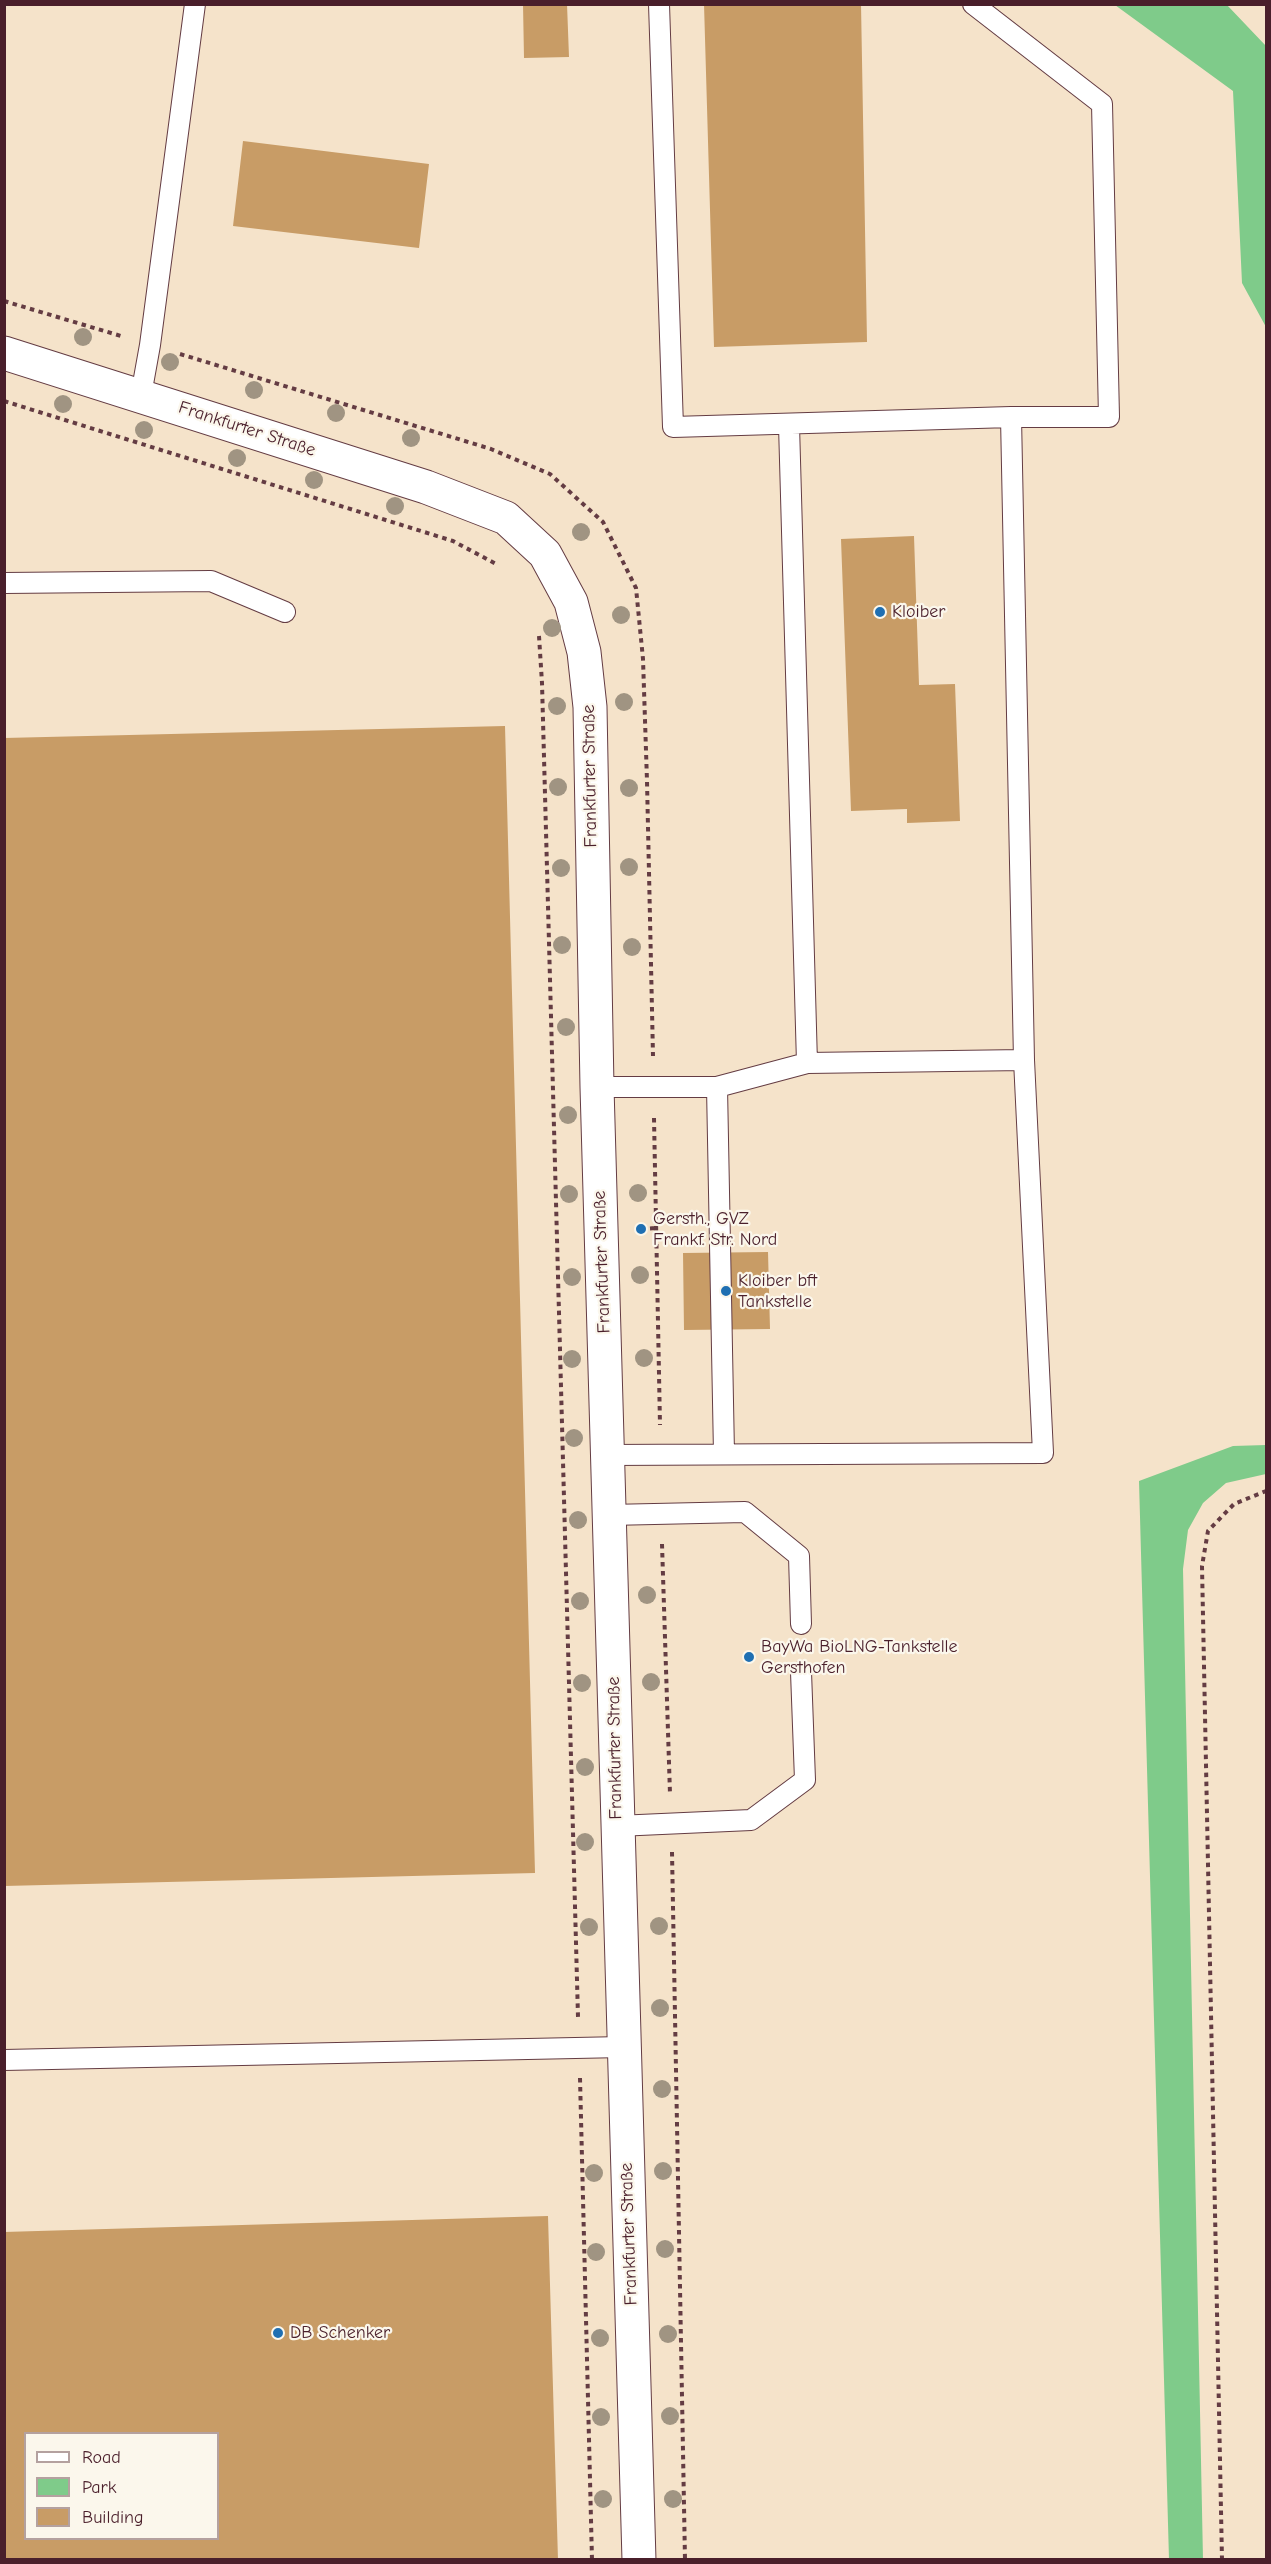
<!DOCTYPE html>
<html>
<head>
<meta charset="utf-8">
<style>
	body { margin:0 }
	#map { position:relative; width:1271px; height:2564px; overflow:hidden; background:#f5e3ca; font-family:"Comic Neue",sans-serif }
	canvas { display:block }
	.frame { position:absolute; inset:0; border:6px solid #4a1f2b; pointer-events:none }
	.legend { position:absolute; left:24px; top:2432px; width:195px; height:108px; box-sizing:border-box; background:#fbf7ec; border:2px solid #b4a19f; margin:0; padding:8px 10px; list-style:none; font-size:18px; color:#4a1f2b }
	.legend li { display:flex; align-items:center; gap:12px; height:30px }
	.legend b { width:30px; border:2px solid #b4a19f }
</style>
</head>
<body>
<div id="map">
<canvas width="1271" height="2564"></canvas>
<div class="frame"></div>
<ul class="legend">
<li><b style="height:8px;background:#fff"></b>Road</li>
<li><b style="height:16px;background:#7fcb8a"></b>Park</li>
<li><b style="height:16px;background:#c89c66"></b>Building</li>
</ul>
</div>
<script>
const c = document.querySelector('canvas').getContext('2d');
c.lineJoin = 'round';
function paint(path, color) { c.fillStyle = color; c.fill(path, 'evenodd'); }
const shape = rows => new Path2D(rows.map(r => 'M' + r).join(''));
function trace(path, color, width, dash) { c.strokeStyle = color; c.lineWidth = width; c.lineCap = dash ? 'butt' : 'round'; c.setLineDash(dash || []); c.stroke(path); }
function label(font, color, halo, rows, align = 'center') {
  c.font = font + ' "Comic Neue",sans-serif'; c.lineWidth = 4.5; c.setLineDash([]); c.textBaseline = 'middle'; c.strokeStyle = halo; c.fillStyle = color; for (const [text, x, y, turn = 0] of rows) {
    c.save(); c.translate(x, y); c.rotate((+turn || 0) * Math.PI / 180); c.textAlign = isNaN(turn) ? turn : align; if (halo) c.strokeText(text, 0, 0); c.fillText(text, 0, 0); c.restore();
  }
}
const green = shape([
	[1115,5,1227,5,1266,46,1266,327,1242,283,1233,91],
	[1266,1445,1266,1474,1226,1483,1203,1503,1188,1530,1183,1569,1203,2559,1169,2559,1139,1481,1233,1446]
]);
const building = shape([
	[523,4,567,4,569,57,524,58],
	[704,4,861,4,867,342,714,347],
	[243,141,429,164,419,248,233,226],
	[914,536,919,685,955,684,960,821,907,823,907,809,851,811,841,539],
	[505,726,535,1873,4,1886,4,738],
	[768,1252,770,1329,684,1330,683,1253],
	[548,2216,558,2560,4,2560,4,2232],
	[26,2434,218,2434,218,2538,26,2538]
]);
const path = shape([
	[4,301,121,336],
	[180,354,491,449,550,474,603,522,636,588,643,659,647,781,653,1056],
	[4,401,453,541,498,565],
	[539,636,542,683,578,2017],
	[654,1118,660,1425],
	[641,1229,656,1228],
	[662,1544,670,1794],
	[672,1852,685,2560],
	[580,2078,592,2560],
	[1222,2560,1202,1566,1208,1531,1234,1504,1266,1491]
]);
const service = shape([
	[659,4,673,427,1011,417],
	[141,395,150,345,195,4],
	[789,425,807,1063],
	[4,583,211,581,285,612],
	[597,1087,717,1087,807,1063,1024,1060],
	[717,1087,724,1454],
	[607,1455,1043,1453,1024,1060,1011,417,1109,417,1102,104,973,4],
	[609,1515,745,1512,799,1556,801,1624],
	[617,1826,751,1820,805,1780,801,1672],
	[4,2060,623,2047]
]);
const minor = shape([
	[4,353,426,487,506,518,545,554,571,602,584,652,590,707,597,1087,639,2560]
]);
const trees = [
	[83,337],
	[170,362],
	[254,390],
	[63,404],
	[336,413],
	[144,430],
	[411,438],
	[237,458],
	[314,480],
	[395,506],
	[581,532],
	[621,615],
	[552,628],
	[624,702],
	[557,706],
	[558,787],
	[629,788],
	[629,867],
	[561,868],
	[562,945],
	[632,947],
	[566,1027],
	[568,1115],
	[638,1193],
	[569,1194],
	[640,1275],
	[572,1277],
	[644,1358],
	[572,1359],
	[574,1438],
	[578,1520],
	[647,1595],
	[580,1601],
	[651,1682],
	[582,1683],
	[585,1767],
	[585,1842],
	[659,1926],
	[589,1927],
	[660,2008],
	[662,2089],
	[663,2171],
	[594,2173],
	[665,2249],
	[596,2252],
	[668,2334],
	[600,2338],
	[670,2416],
	[601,2417],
	[603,2499],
	[673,2499]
];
const markers = [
	[880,612,6,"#1f6fb2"],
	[641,1229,6,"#1f6fb2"],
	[726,1291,6,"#1f6fb2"],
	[749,1657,6,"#1f6fb2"],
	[278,2333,6,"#1f6fb2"]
];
const streetNames = [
	["Frankfurter Straße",247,429,18],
	["Frankfurter Straße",590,776,-91],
	["Frankfurter Straße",602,1262,-92],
	["Frankfurter Straße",615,1748,-91],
	["Frankfurter Straße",629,2234,-92]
];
const poiNames = [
	["Kloiber",892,612],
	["Gersth., GVZ",653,1219],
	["Frankf. Str. Nord",653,1240],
	["Kloiber bft",738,1281],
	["Tankstelle",738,1302],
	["BayWa BioLNG-Tankstelle",761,1647],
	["Gersthofen",761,1668],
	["DB Schenker",290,2333]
];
paint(green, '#7fcb8a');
paint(building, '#c89c66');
trace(service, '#643c43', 22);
trace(minor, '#643c43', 35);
trace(path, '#643c43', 4, [4.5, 4.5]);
trace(service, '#fff', 20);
trace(minor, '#fff', 33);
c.fillStyle = '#a09482';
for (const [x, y] of trees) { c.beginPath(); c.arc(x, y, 9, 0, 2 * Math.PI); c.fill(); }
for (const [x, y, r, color] of markers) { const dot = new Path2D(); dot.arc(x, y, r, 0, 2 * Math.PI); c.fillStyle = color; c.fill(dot); trace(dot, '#fbf7ec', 2); }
label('18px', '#4a1f2b', '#fbf7ec', streetNames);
label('18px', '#4a1f2b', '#fbf7ec', poiNames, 'left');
</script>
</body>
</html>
